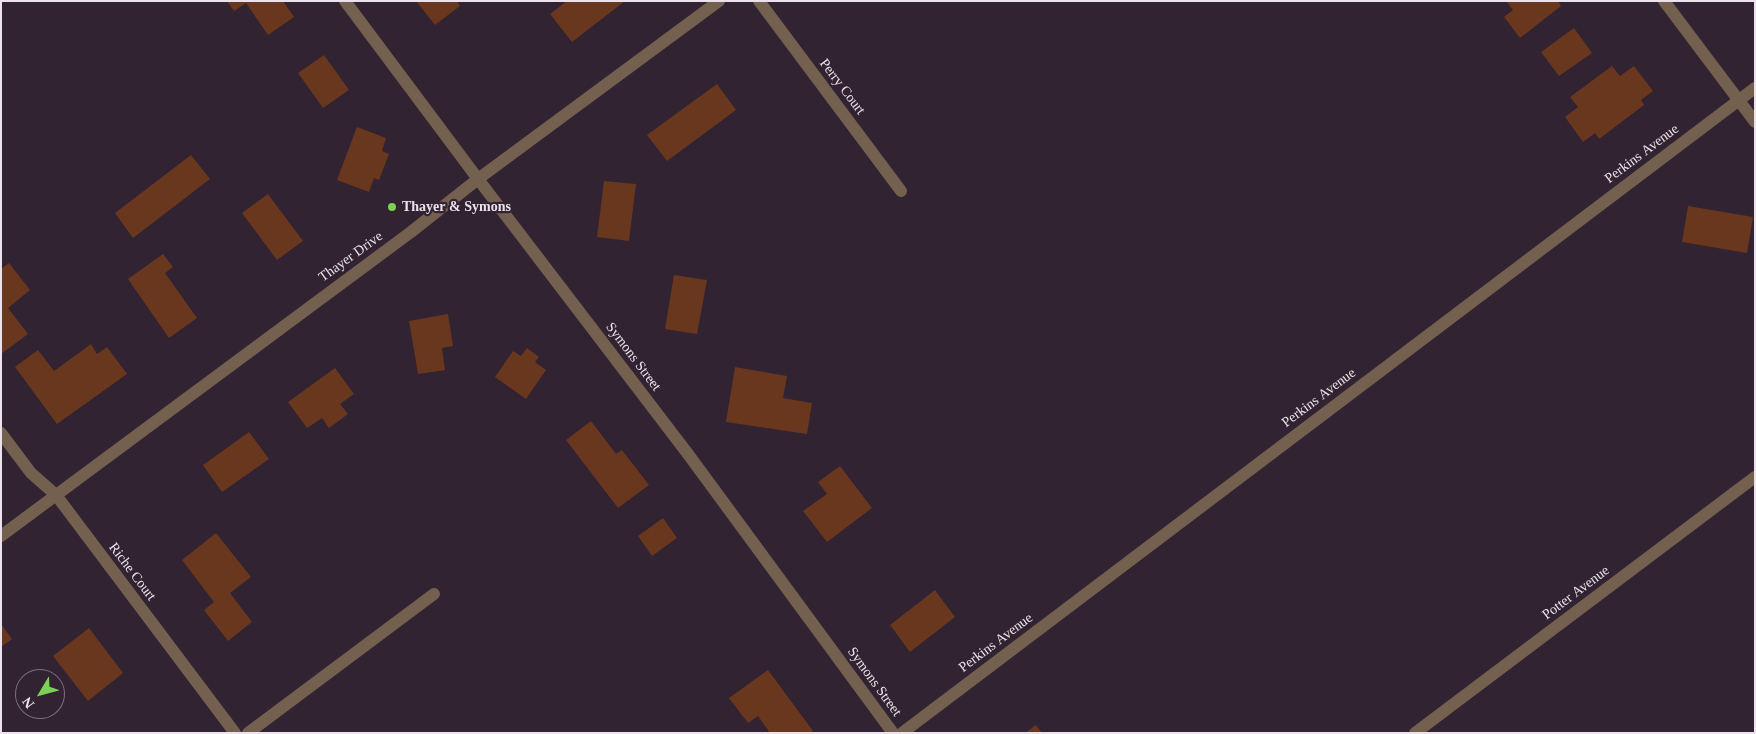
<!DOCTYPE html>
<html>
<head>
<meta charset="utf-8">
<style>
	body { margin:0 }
	#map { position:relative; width:1756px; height:734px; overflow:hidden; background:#322332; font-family:"Times New Roman",serif }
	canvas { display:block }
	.frame { position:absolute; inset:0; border:2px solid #ece2ec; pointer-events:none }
	.north { position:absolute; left:15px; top:669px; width:50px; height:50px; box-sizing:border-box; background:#322332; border:1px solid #7c6f7c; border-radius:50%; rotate:233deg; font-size:14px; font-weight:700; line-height:20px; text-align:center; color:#ece2ec }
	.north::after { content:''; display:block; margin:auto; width:18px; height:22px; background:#7cd155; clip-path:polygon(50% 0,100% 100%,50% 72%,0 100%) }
</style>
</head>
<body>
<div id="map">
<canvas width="1756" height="734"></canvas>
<div class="frame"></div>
<div class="north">N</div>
</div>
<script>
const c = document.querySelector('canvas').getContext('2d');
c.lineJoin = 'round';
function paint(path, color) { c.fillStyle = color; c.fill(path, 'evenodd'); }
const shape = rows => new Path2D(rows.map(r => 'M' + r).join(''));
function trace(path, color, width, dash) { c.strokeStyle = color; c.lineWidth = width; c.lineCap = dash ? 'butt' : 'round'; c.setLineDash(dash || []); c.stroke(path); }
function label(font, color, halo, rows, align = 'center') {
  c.font = font + ' "Times New Roman",serif'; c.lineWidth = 4.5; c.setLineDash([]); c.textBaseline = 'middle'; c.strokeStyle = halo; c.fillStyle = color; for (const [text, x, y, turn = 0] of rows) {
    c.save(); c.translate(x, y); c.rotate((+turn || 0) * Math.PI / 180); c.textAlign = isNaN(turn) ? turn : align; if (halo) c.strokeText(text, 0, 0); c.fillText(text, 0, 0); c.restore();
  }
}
const building = shape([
	[227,1,283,1,294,17,268,35,246,3,234,11],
	[416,1,457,1,460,6,435,25],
	[567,1,625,1,572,42,550,14],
	[1506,1,1558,1,1561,6,1520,38,1504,17,1513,10],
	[1574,28,1592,53,1559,76,1541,52],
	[324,55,349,90,323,108,298,73],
	[1612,66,1620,76,1634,66,1653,91,1641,100,1644,105,1599,139,1595,133,1583,142,1565,117,1578,107,1570,97],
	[717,84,736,110,667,161,647,135],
	[357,127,386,138,382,151,389,154,379,180,374,178,369,192,337,180],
	[191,155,210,179,133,238,115,213],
	[604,181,636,184,629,241,597,237],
	[268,194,303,241,277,260,242,213],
	[1688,206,1753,217,1747,253,1682,242],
	[163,254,173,267,165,273,197,318,169,338,128,279],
	[9,263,30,290,8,308,28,334,1,354,1,269],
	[674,275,707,280,697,334,665,329],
	[448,314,453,346,442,348,445,370,418,374,409,321],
	[91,344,97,354,107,347,127,374,57,424,15,367,38,350,54,371],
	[527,348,539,357,535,362,546,370,526,399,495,377,513,351,521,356],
	[735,367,787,376,783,398,812,403,807,434,726,422],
	[335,368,354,394,340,404,348,414,329,428,322,418,307,428,288,402],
	[591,421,616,454,622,450,649,485,618,508,566,440],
	[249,432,269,459,222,492,203,465],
	[840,466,872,508,827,542,803,511,827,494,818,482],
	[663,518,677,538,652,556,638,536],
	[216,533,251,577,230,593,252,622,228,641,204,610,214,602,182,560],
	[935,590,955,617,910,652,890,625],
	[1,624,12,639,1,647],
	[89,628,123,673,88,701,53,656],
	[768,670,813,731,811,733,770,733,758,716,748,723,729,698],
	[1036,725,1042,733,1025,733]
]);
const minor = shape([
	[345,1,478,179,688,454,893,733],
	[759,1,901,191],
	[1664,1,1755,122],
	[1,433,31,473,56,495,235,733],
	[1,536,411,232,478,179,719,1],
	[248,733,434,594],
	[902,733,1755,88],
	[1415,733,1755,477]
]);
const markers = [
	[392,207,5,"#7cd155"]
];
const streetNames = [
	["Perry Court",842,87,53],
	["Perkins Avenue",1642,154,-37],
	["Thayer Drive",351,257,-36],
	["Symons Street",633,357,53],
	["Perkins Avenue",1319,398,-37],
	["Riche Court",132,572,53],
	["Potter Avenue",1576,593,-37],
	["Perkins Avenue",996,643,-37],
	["Symons Street",874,682,54]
];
const poiNames = [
	["Thayer & Symons",402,207]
];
paint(building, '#68371e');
trace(minor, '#73604f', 12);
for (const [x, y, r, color] of markers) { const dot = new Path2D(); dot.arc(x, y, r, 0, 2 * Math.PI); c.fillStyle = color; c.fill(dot); trace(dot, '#322332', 2); }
label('14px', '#ece2ec', '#322332', streetNames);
label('bold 14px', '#ece2ec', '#322332', poiNames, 'left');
</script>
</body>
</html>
